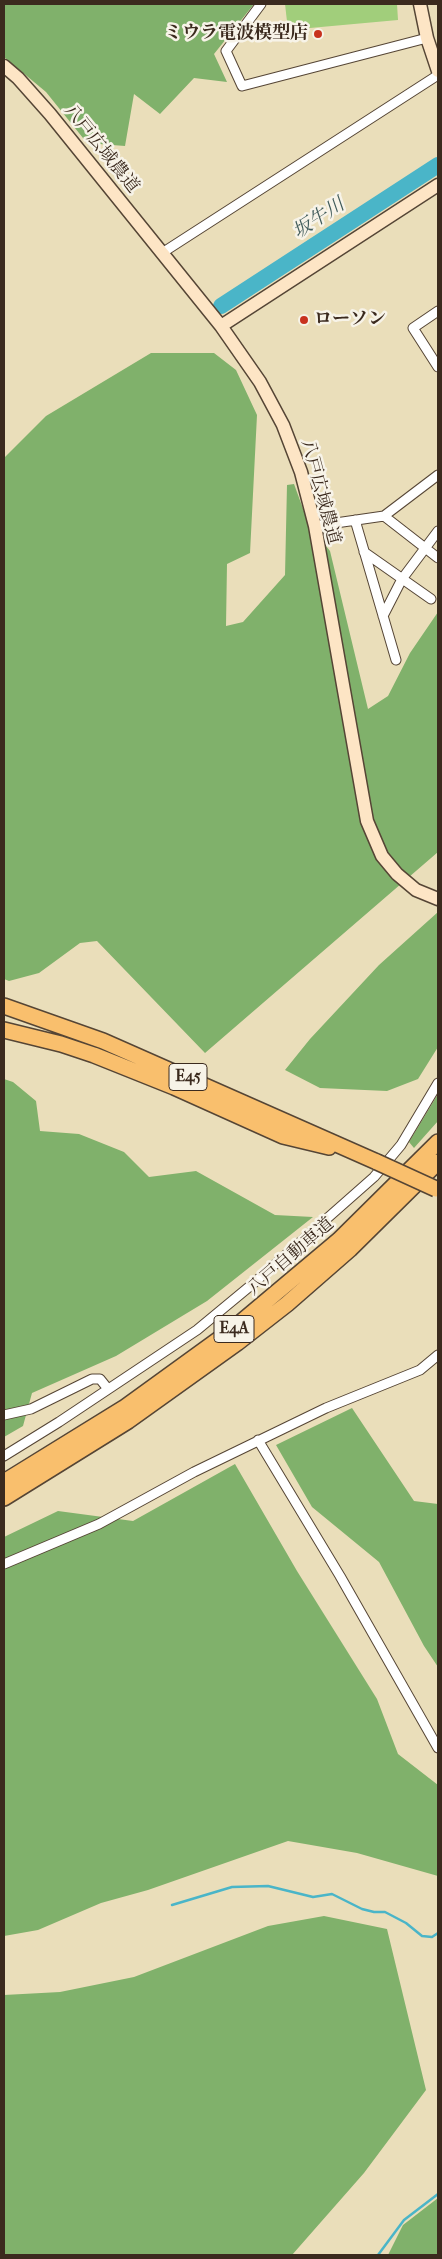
<!DOCTYPE html>
<html>
<head>
<meta charset="utf-8">
<style>
	body { margin:0 }
	#map { position:relative; width:442px; height:2259px; overflow:hidden; background:#eadeba; font-family:"IM FELL French Canon",serif }
	canvas { display:block }
	.frame { position:absolute; inset:0; border:5px solid #3b2a1e; pointer-events:none }
</style>
</head>
<body>
<div id="map">
<canvas width="442" height="2259"></canvas>
<div class="frame"></div>
</div>
<script>
const c = document.querySelector('canvas').getContext('2d');
c.lineJoin = 'round';
function paint(path, color) { c.fillStyle = color; c.fill(path, 'evenodd'); }
const shape = rows => new Path2D(rows.map(r => 'M' + r).join(''));
function trace(path, color, width, dash) { c.strokeStyle = color; c.lineWidth = width; c.lineCap = dash ? 'butt' : 'round'; c.setLineDash(dash || []); c.stroke(path); }
function label(font, color, halo, rows, align = 'center') {
  c.font = font + ' "IM FELL French Canon","Noto Serif JP",serif'; c.lineWidth = 5; c.setLineDash([]); c.textBaseline = 'middle'; c.strokeStyle = halo; c.fillStyle = color; for (const [text, x, y, turn = 0] of rows) {
    c.save(); c.translate(x, y); c.rotate((+turn || 0) * Math.PI / 180); c.textAlign = isNaN(turn) ? turn : align; if (halo) c.strokeText(text, 0, 0); c.fillText(text, 0, 0); c.restore();
  }
}
const green = shape([
	[285,4,397,4,398,20,288,30]
]);
const forest = shape([
	[4,4,254,4,214,54,227,82,194,78,160,114,134,94,125,146,87,143,46,92,4,57],
	[151,353,214,353,236,370,257,415,250,553,227,564,226,626,243,622,285,575,287,485,294,484,309,525,330,551,368,709,388,696,410,653,438,612,438,852,205,1053,97,941,80,943,39,973,9,981,4,979,4,458,46,416],
	[438,912,438,1047,418,1079,387,1091,320,1088,285,1070,310,1039,379,965],
	[4,1079,13,1082,36,1101,40,1131,79,1134,124,1152,149,1177,196,1171,275,1215,313,1217,207,1301,116,1356,32,1393,23,1426,4,1437],
	[438,1094,438,1121,414,1148,409,1142],
	[352,1408,414,1501,438,1504,438,1667,424,1646,379,1562,312,1507,276,1445],
	[235,1464,297,1571,377,1699,398,1754,438,1785,438,1876,357,1853,288,1841,148,1890,101,1903,38,1930,4,1936,4,1537,58,1511,133,1521],
	[324,1916,387,1929,426,2090,364,2173,292,2255,4,2255,4,1995,60,1992,134,1977,268,1926],
	[438,2198,438,2255,388,2255,403,2225]
]);
const stream = shape([
	[172,1905,232,1887,268,1886,313,1897,332,1894,362,1909,374,1912,385,1912,406,1923,422,1936,432,1937,438,1933],
	[378,2255,404,2220,438,2194]
]);
const river = shape([
	[221,306,438,165]
]);
const street = shape([
	[261,4,226,51,242,86,427,38],
	[162,253,438,75],
	[438,311,413,328,438,367],
	[384,516,438,558],
	[355,520,396,660],
	[315,526,384,516,438,475],
	[364,552,431,599],
	[383,616,402,579,438,531],
	[4,1415,31,1409,92,1379,100,1379,108,1389],
	[258,1440,340,1576,438,1748],
	[4,1456,59,1422,197,1330,255,1282,374,1177,401,1145,438,1083],
	[4,1564,99,1524,194,1472,326,1408,420,1370,438,1355]
]);
const secondary = shape([
	[420,4,427,38,438,71],
	[4,66,18,78,50,114,221,326,260,382,283,425,301,472,315,526,367,821,382,856,397,874,416,890,438,899],
	[221,326,438,185]
]);
const highway = shape([
	[4,1006,103,1041,377,1162],
	[4,1030,61,1044,94,1055,174,1087,283,1136,329,1147],
	[4,1482,124,1408,233,1329,339,1240,438,1142],
	[4,1498,128,1421,237,1343,287,1304,350,1249,438,1162]
]);
const highwayBridge = shape([
	[377,1162,436,1189]
]);
const markers = [
	[318,34,5,"#c8321e"],
	[304,320,5,"#c8321e"]
];
const shields = [
	[188,1077,38],
	[234,1329,40]
];
const shieldNames = [
	["E45",188,1077],
	["E4A",234,1329]
];
const poiNames = [
	["ミウラ電波模型店",308,34],
	["ローソン",314,320,"left"]
];
const streetNames = [
	["八戸広域農道",101,149,51],
	["八戸広域農道",320,492,75],
	["八戸自動車道",291,1257,-41]
];
const waterNames = [
	["坂牛川",319,219,-33]
];
paint(green, '#a1ce7b');
paint(forest, '#80b16b');
trace(stream, '#4ab5c8', 2.5);
trace(river, '#4ab5c8', 16);
trace(street, '#554535', 11);
trace(secondary, '#554535', 15);
trace(highway, '#554535', 18);
trace(street, '#fff', 9);
trace(secondary, '#fde5c5', 12);
trace(highway, '#f9bf6d', 15);
trace(highwayBridge, '#554535', 18, []);
trace(highwayBridge, '#f9bf6d', 15);
for (const [x, y, r, color] of markers) { const dot = new Path2D(); dot.arc(x, y, r, 0, 2 * Math.PI); c.fillStyle = color; c.fill(dot); trace(dot, '#f7f3e8', 2); }
for (const [x, y, w] of shields) { const box = new Path2D(); box.roundRect(x - w / 2, y - 13.5, w, 27, 4); c.fillStyle = '#f7f3e8'; c.fill(box); trace(box, '#3b2a1e', 1); }
label('bold 16px', '#3b2a1e', null, shieldNames);
label('bold 18px', '#3b2a1e', '#f7f3e8', poiNames, 'right');
label('18px', '#3b2a1e', '#f7f3e8', streetNames);
label('italic 19px', '#405b5a', '#f7f3e8', waterNames);
</script>
</body>
</html>
